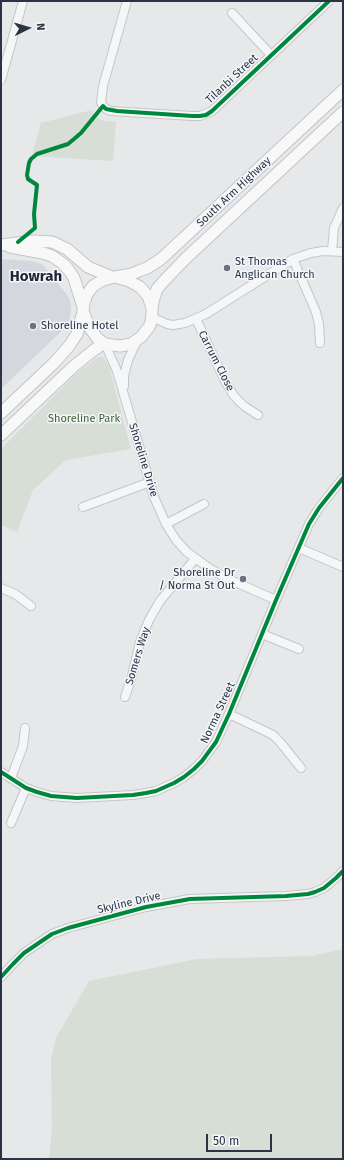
<!DOCTYPE html>
<html>
<head>
<meta charset="utf-8">
<style>
	body { margin:0 }
	#map { position:relative; width:344px; height:1160px; overflow:hidden; background:#e6e8ea; font-family:"Fira Sans",sans-serif }
	canvas { display:block }
	.frame { position:absolute; inset:0; border:2px solid #2b3445; pointer-events:none }
	.north { position:absolute; left:8px; top:8px; width:40px; height:40px; -webkit-text-stroke:3px #f4f6f9; paint-order:stroke; rotate:85deg; font-size:11px; font-weight:700; line-height:16px; text-align:center; color:#2b3445 }
	.north::after { content:''; display:block; margin:auto; width:14px; height:18px; background:#2b3445; clip-path:polygon(50% 0,100% 100%,50% 72%,0 100%) }
	.scale { position:absolute; left:206px; top:1134px; width:66px; height:18px; box-sizing:border-box; border:2px solid #2b3445; border-top:0; padding-left:5px; font-size:12px; line-height:14px; white-space:nowrap; color:#2b3445; -webkit-text-stroke:3px #f4f6f9; paint-order:stroke }
</style>
</head>
<body>
<div id="map">
<canvas width="344" height="1160"></canvas>
<div class="frame"></div>
<div class="north">N</div>
<div class="scale">50 m</div>
</div>
<script>
const c = document.querySelector('canvas').getContext('2d');
c.lineJoin = 'round';
function paint(path, color) { c.fillStyle = color; c.fill(path, 'evenodd'); }
const shape = rows => new Path2D(rows.map(r => 'M' + r).join(''));
function trace(path, color, width, dash) { c.strokeStyle = color; c.lineWidth = width; c.lineCap = dash ? 'butt' : 'round'; c.setLineDash(dash || []); c.stroke(path); }
function label(font, color, halo, rows, align = 'center') {
  c.font = font + ' "Fira Sans",sans-serif'; c.lineWidth = 3; c.setLineDash([]); c.textBaseline = 'middle'; c.strokeStyle = halo; c.fillStyle = color; for (const [text, x, y, turn = 0] of rows) {
    c.save(); c.translate(x, y); c.rotate((+turn || 0) * Math.PI / 180); c.textAlign = isNaN(turn) ? turn : align; if (halo) c.strokeText(text, 0, 0); c.fillText(text, 0, 0); c.restore();
  }
}
const built = shape([
	[1,259,31,261,42,264,65,292,70,300,71,309,69,324,1,389]
]);
const green = shape([
	[92,110,97,117,103,121,116,122,113,161,32,156,41,123],
	[98,357,103,357,109,366,131,449,66,460,33,490,17,532,1,525,1,449,75,375],
	[343,949,343,1159,49,1159,52,1130,51,1060,56,1038,89,981,197,959,312,956]
]);
const minor = shape([
	[127,1,103,86,101,102,103,106,106,109,111,111,192,116,200,116,212,111,329,1],
	[232,13,271,55],
	[1,80,23,1],
	[332,251,334,228,343,208],
	[293,259,316,312,319,324,320,343],
	[152,317,167,324,173,325,185,323,206,314,293,259,311,253,323,251,343,252],
	[196,319,225,381,234,396,244,406,258,415],
	[105,344,117,371,154,497,166,524,176,540,187,552,209,568,226,578,276,600],
	[124,386,124,376,128,360,137,341],
	[83,507,150,482],
	[166,524,204,504],
	[299,548,343,567],
	[1,588,15,594,31,606],
	[262,634,299,649],
	[125,697,132,676,140,642,149,620,160,601,195,559],
	[229,714,265,731,273,735,280,742,301,768],
	[1,772,26,788,37,792,51,796,77,798,133,795,146,793,156,791,174,783,184,777,194,769,202,761,216,742,229,714,276,600,309,524,319,508,343,478],
	[11,778,23,746,25,728],
	[11,823,26,788],
	[1,977,13,964,24,953,52,934,68,928,146,907,190,899,286,896,308,894,315,892,324,888,336,878,343,871]
]);
const major = shape([
	[1,245,34,241,52,242,67,249,88,267,112,277],
	[10,247,43,253,52,256,62,263,68,269,74,278,83,307],
	[115,277,132,274,139,271,147,268,161,259,343,90],
	[115,277,129,281,140,287,148,296,152,308,152,313,151,322,149,327,141,337,131,344,120,346,105,344,98,339,89,327,83,311,84,303,87,294,93,286,103,280,115,277],
	[152,308,154,298,157,289,163,282,185,259,343,112],
	[1,413,54,363,69,346,77,334,83,312],
	[1,435,74,366,94,350,104,343]
]);
const cycleway = shape([
	[18,242,35,228,34,214,37,185,28,179,27,175,29,163,31,159,37,154,68,144,74,139,81,133,103,106,106,109,117,111,192,116,200,116,206,115,212,111,329,1],
	[1,772,26,788,37,792,51,796,77,798,133,795,146,793,156,791,174,783,184,777,194,769,202,761,216,742,229,714,276,600,309,524,319,508,343,478],
	[1,977,13,964,24,953,52,934,68,928,146,907,190,899,286,896,308,894,315,892,324,888,336,878,343,871]
]);
const markers = [
	[227,268,4,"#6c737f"],
	[33,326,4,"#6c737f"],
	[243,579,4,"#6c737f"]
];
const streetNames = [
	["Tilanbi Street",232,79,-43],
	["South Arm Highway",234,192,-43],
	["Carrum Close",216,361,63],
	["Shoreline Drive",143,460,73],
	["Somers Way",138,656,-73],
	["Norma Street",218,713,-65],
	["Skyline Drive",129,903,-13]
];
const poiNames = [
	["St Thomas",235,262],
	["Anglican Church",235,275],
	["Shoreline Hotel",41,326],
	["Shoreline Dr",235,573,"right"],
	["/ Norma St Out",235,586,"right"]
];
const parkNames = [
	["Shoreline Park",84,419]
];
const districtNames = [
	["Howrah",36,277]
];
paint(built, '#d4d7dd');
paint(green, '#d6ded6');
trace(minor, '#c4c6c8', 10);
trace(major, '#c2c5c8', 13);
trace(minor, '#f5f6f7', 8);
trace(major, '#f8f8f8', 11);
trace(cycleway, '#00873e', 4);
for (const [x, y, r, color] of markers) { const dot = new Path2D(); dot.arc(x, y, r, 0, 2 * Math.PI); c.fillStyle = color; c.fill(dot); trace(dot, '#f4f6f9', 1.5); }
label('11px', '#2b3445', '#f4f6f9', streetNames);
label('11px', '#2b3445', '#f4f6f9', poiNames, 'left');
label('11px', '#3f6138', '#f4f6f9', parkNames);
label('bold 15px', '#1d2536', '#f4f6f9', districtNames);
</script>
</body>
</html>
